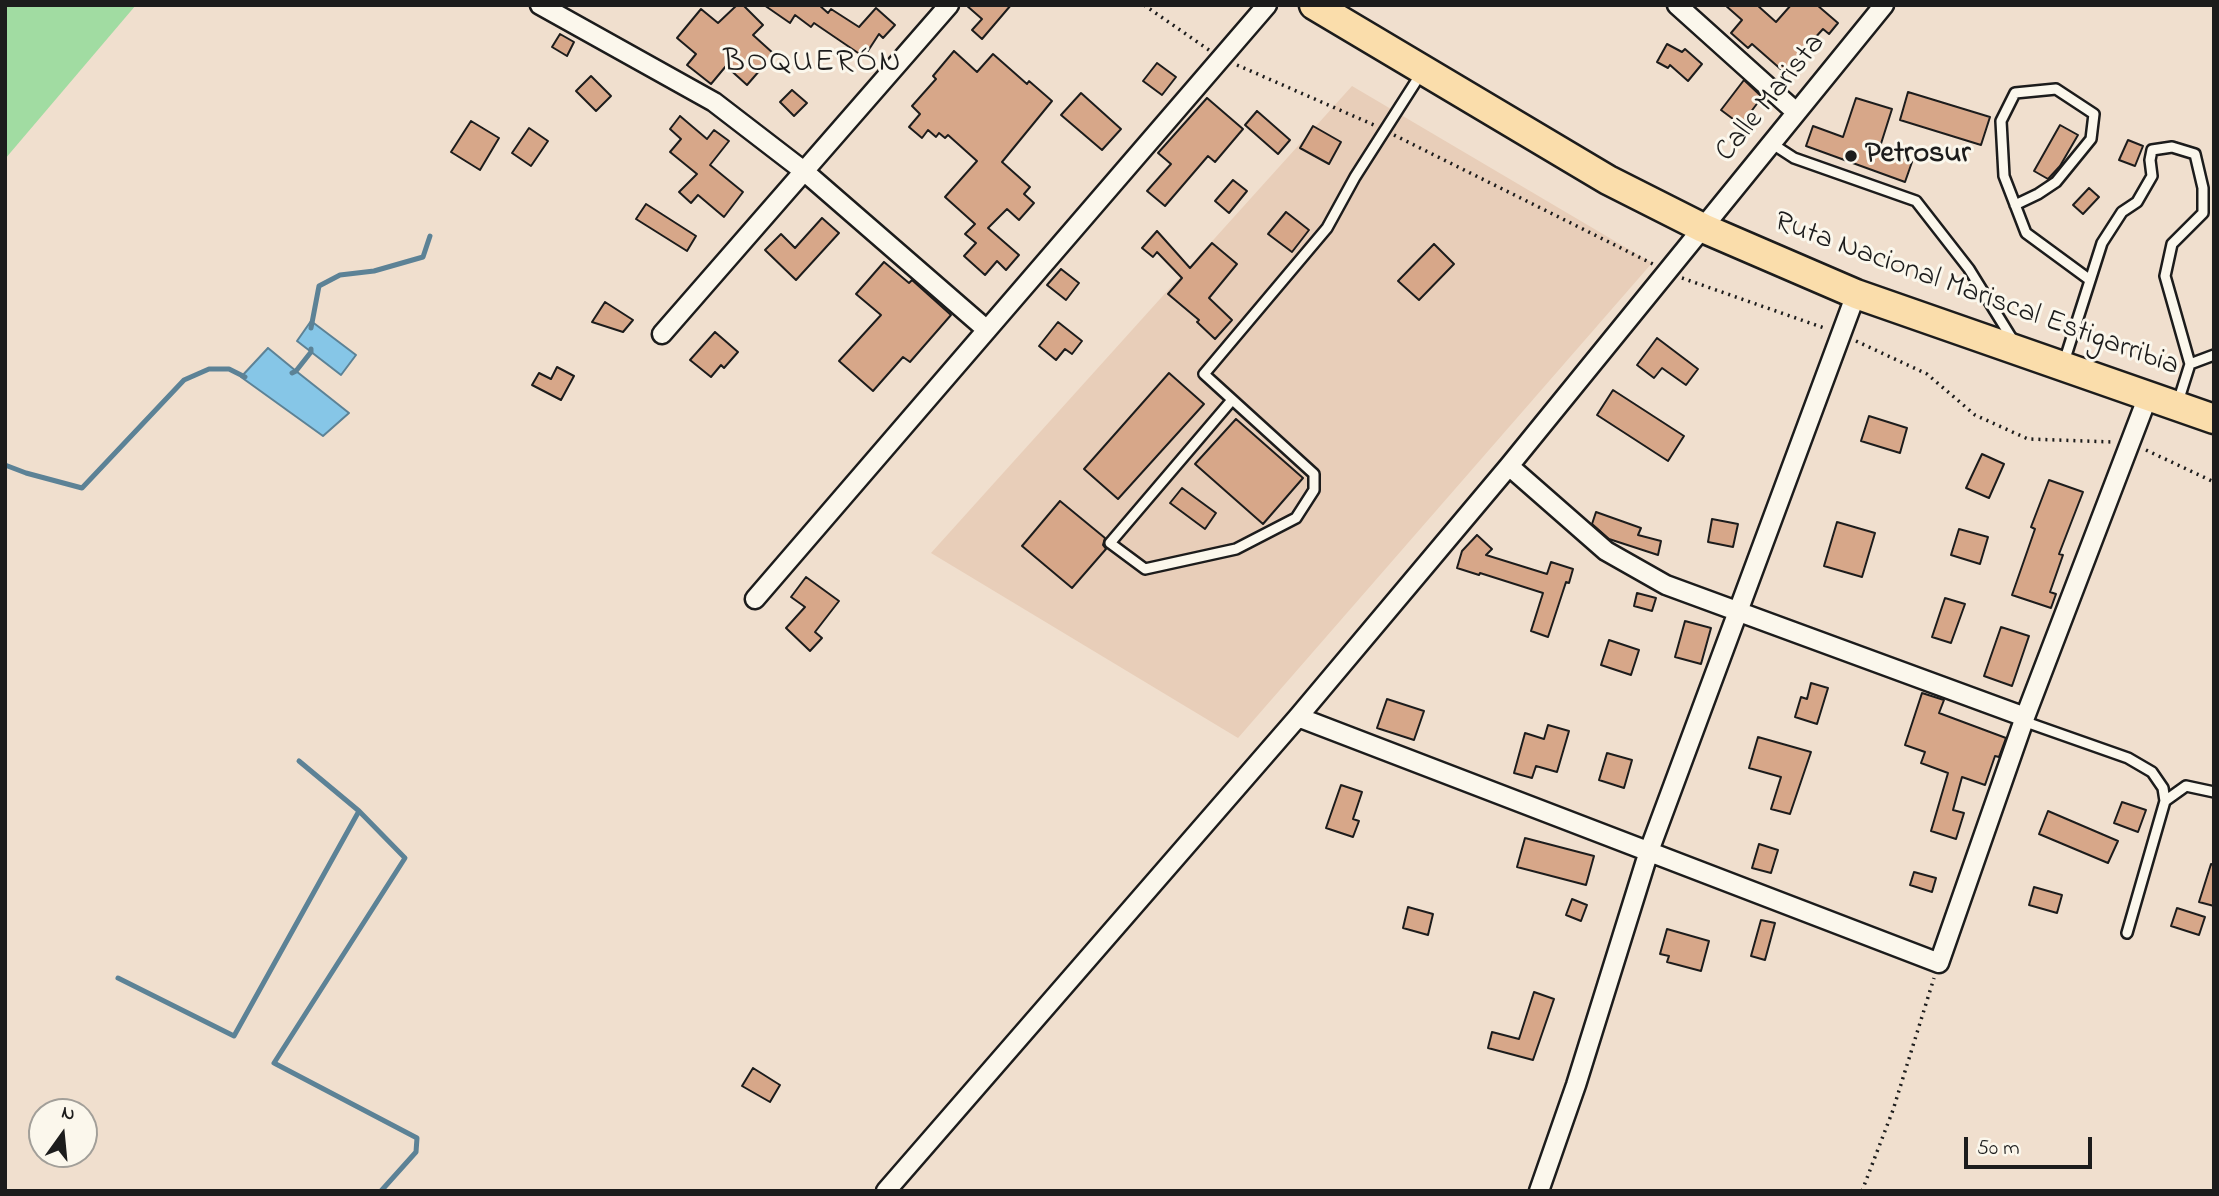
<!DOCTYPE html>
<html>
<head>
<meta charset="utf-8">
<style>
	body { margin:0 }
	#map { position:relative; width:2219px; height:1196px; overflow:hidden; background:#f0dfce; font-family:"Indie Flower",sans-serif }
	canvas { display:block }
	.frame { position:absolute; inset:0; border:7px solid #1c1c1c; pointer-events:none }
	.north { position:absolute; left:28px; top:1098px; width:70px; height:70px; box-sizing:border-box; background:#fbf7ec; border:2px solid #a29f99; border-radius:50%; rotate:15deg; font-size:19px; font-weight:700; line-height:28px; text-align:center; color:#1c1c1c }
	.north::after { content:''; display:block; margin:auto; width:24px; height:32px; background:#1c1c1c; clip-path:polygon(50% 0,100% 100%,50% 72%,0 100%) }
	.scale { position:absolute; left:1964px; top:1137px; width:128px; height:32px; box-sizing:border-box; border:4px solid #1c1c1c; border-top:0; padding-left:9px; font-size:21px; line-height:24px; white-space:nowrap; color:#1c1c1c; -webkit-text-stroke:5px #fbf7ec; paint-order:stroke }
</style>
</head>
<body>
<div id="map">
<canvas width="2219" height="1196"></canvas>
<div class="frame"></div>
<div class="north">N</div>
<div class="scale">50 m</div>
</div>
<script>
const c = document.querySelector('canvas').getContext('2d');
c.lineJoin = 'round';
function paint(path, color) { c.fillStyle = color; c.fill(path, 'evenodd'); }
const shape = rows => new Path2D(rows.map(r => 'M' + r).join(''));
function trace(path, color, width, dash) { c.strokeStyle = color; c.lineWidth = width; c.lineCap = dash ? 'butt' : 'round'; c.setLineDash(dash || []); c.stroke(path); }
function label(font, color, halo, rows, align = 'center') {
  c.font = font + ' "Indie Flower",sans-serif'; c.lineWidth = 6; c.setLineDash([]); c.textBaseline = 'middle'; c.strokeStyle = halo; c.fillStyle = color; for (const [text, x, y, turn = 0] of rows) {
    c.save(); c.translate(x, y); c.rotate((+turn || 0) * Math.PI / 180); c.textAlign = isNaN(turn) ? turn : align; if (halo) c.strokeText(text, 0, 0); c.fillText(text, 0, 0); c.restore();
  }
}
const built = shape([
	[1352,86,1652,263,1238,738,931,553]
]);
const green = shape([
	[5,5,136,5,5,159]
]);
const water = shape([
	[311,321,356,355,341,375,297,341,311,321],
	[268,348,296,371,349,413,323,436,241,377,268,348]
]);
const stream = shape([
	[311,328,319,286,340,275,374,271,423,257,430,236],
	[292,373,296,371,311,352,311,349],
	[5,465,26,473,82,488,184,380,209,369,229,369,245,377],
	[299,761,359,811,405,858,274,1063,417,1138,416,1152,381,1191],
	[118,978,234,1036,359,811]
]);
const building = shape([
	[737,5,743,5,763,25,753,35,774,54,747,85,726,66,711,84,687,65,696,54,677,38,701,9,718,23,737,5],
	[764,5,819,5,828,13,831,9,859,27,876,8,895,25,883,38,879,34,864,57,814,23,811,27,795,15,790,23,764,5],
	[966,5,1011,5,982,39,972,30,982,19,966,5],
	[1725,5,1757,5,1776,22,1791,5,1817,5,1838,23,1829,34,1823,29,1784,72,1752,44,1748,48,1731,33,1742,20,1725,5],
	[560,34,574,42,567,56,552,47,560,34],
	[1667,44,1682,52,1685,49,1702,64,1688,81,1670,65,1668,68,1657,62,1667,44],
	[954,51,977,72,993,54,1027,84,1029,81,1052,101,1002,162,1030,187,1024,194,1034,203,1019,220,1007,209,988,228,1019,255,1006,270,997,261,985,275,964,256,976,243,965,234,975,224,945,197,977,161,948,135,945,138,939,133,936,137,928,130,922,138,909,127,920,114,912,106,936,79,933,76,954,51],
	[1157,63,1176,77,1162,95,1143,81,1157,63],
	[591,76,611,96,596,111,576,91,591,76],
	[1744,80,1762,97,1741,125,1721,110,1744,80],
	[792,90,807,103,794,116,780,102,792,90],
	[1908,92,1990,117,1981,145,1900,120,1908,92],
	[1081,93,1121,129,1102,150,1061,115,1081,93],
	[1207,98,1243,129,1215,162,1208,156,1165,206,1147,191,1171,164,1158,153,1207,98],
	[1856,98,1892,109,1879,150,1912,162,1905,182,1806,146,1813,126,1843,137,1856,98],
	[1257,111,1290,140,1278,154,1245,125,1257,111],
	[680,116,707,139,714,130,729,141,710,165,743,192,724,217,698,195,691,203,679,192,697,174,670,152,681,139,670,129,680,116],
	[471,121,499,138,480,170,451,152,471,121],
	[2060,125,2078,135,2060,166,2048,179,2034,171,2060,125],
	[1313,126,1341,142,1329,164,1300,148,1313,126],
	[529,128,548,141,531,166,512,153,529,128],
	[2128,140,2143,146,2135,166,2119,160,2128,140],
	[1233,180,1247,191,1229,213,1215,201,1233,180],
	[2089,188,2099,197,2083,214,2073,205,2089,188],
	[646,204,696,236,687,251,636,219,646,204],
	[1286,212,1309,230,1292,252,1268,234,1286,212],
	[822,218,839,233,796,280,765,250,781,234,795,248,822,218],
	[1157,231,1190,268,1212,243,1237,264,1209,298,1232,320,1215,339,1197,322,1199,320,1168,294,1182,278,1157,252,1153,257,1142,248,1157,231],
	[1434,244,1454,264,1419,300,1398,281,1434,244],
	[884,262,909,283,912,280,951,315,910,362,903,357,873,391,839,361,881,315,856,294,884,262],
	[1061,269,1079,283,1066,300,1047,285,1061,269],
	[605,302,633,320,623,332,592,322,605,302],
	[1058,322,1082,341,1072,354,1065,349,1056,360,1039,346,1058,322],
	[715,332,738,352,724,368,721,365,711,377,690,360,715,332],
	[1657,338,1698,369,1686,385,1662,368,1654,378,1637,365,1657,338],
	[557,367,574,376,561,400,532,385,539,373,551,379,557,367],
	[1169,373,1204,404,1118,499,1084,469,1169,373],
	[1613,390,1684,436,1668,461,1597,415,1613,390],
	[1869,416,1907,428,1900,453,1861,441,1869,416],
	[1236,419,1303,478,1263,524,1195,464,1236,419],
	[1982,454,2004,464,1989,498,1966,488,1982,454],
	[2049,480,2083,492,2059,554,2063,555,2050,592,2056,594,2051,608,2012,595,2035,529,2031,527,2049,480],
	[1182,488,1216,513,1205,529,1170,503,1182,488],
	[1060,501,1105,538,1103,545,1106,549,1072,588,1022,546,1060,501],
	[1596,512,1641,528,1638,535,1661,541,1658,555,1609,539,1592,524,1596,512],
	[1712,519,1738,524,1733,547,1708,542,1712,519],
	[1837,522,1875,533,1862,577,1824,566,1837,522],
	[1959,529,1988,537,1980,564,1951,555,1959,529],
	[1477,535,1492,549,1486,555,1547,574,1551,562,1573,569,1569,583,1566,582,1548,637,1531,631,1543,593,1480,573,1479,575,1457,568,1462,551,1477,535],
	[806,577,839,601,815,632,822,638,810,651,786,628,805,607,791,597,806,577],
	[1637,593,1656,598,1652,611,1634,606,1637,593],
	[1945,598,1965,604,1951,643,1932,637,1945,598],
	[1685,621,1711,628,1701,664,1675,657,1685,621],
	[2001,627,2029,636,2012,686,1984,676,2001,627],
	[1609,640,1639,650,1631,675,1601,665,1609,640],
	[1811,683,1828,688,1817,724,1795,717,1801,697,1807,699,1811,683],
	[1922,693,1944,700,1939,713,2006,738,1999,757,1995,756,1985,785,1962,777,1953,810,1964,813,1956,839,1931,831,1948,773,1921,763,1925,752,1905,745,1922,693],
	[1387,699,1424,711,1414,740,1377,728,1387,699],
	[1548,725,1569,731,1557,772,1536,766,1532,778,1514,773,1525,733,1544,739,1548,725],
	[1758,737,1811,752,1790,814,1771,809,1781,777,1749,768,1758,737],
	[1607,753,1632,760,1624,788,1599,780,1607,753],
	[1341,785,1362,792,1353,819,1359,821,1353,837,1326,828,1341,785],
	[2122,802,2146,810,2138,832,2114,823,2122,802],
	[2048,811,2118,841,2108,863,2039,834,2048,811],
	[1525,838,1594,856,1586,885,1517,867,1525,838],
	[1759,844,1778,850,1771,873,1752,868,1759,844],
	[2211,864,2214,865,2214,906,2199,902,2211,864],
	[1914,872,1936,878,1932,892,1910,885,1914,872],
	[2034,887,2062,895,2057,913,2029,905,2034,887],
	[1572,899,1587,905,1581,921,1566,915,1572,899],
	[1408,907,1433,914,1428,935,1403,928,1408,907],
	[2177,908,2205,917,2199,935,2171,926,2177,908],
	[1761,920,1775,923,1765,960,1751,956,1761,920],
	[1667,929,1709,941,1701,971,1667,962,1669,956,1660,954,1667,929],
	[1534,992,1554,999,1533,1060,1488,1048,1492,1032,1519,1039,1534,992],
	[753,1068,780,1085,770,1102,742,1086,753,1068]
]);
const path = shape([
	[1144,5,1209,50],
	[1237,65,1374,125],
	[1394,135,1653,264],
	[1682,278,1827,329],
	[1856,341,1927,374,1975,415,2028,439,2112,442],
	[2146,450,2214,482],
	[1862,1191,1893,1110,1934,978]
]);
const service = shape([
	[1771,143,1794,158,1916,201,1969,269,2014,342],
	[2015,205,2038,194,2056,182,2091,139,2094,114,2056,89,2015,93,2001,121,2004,176,2026,233,2090,280],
	[2064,362,2102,243,2122,212,2137,202,2152,176,2150,160,2152,150,2172,147,2195,154,2203,188,2203,213,2172,244,2165,276,2190,364,2178,402],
	[2190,364,2214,355],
	[1232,400,1110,543,1145,569,1236,549,1296,518,1314,490,1314,474,1204,374,1327,228,1355,177,1422,72],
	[2023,721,2128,758,2152,772,2163,788,2165,801,2127,933],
	[2165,801,2186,786,2214,792]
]);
const minor = shape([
	[540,5,714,102,805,172,987,330],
	[1677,5,1796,112],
	[662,334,949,5],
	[1509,466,1606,551,1666,585,2025,717],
	[755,599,1267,5],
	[1298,717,1939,963,2025,717,2148,396],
	[886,1191,1298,717,1509,466,1884,5],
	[1539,1191,1576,1085,1649,851,1856,294]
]);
const primary = shape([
	[1314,5,1608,180,1703,228,1856,294,2214,419]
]);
const markers = [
	[1851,156,7,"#1c1c1c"]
];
const streetNames = [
	["Calle Marista",1772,99,-51],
	["Ruta Nacional Mariscal Estigarribia",1976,296,20]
];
const poiNames = [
	["Petrosur",1865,156]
];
const neighbourhoodNames = [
	["BOQUERÓN",813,65]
];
paint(built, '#e8ceb9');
paint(green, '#a1dca2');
paint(water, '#86c6e7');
trace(water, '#5c8296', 2);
trace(stream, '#5c8296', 5);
paint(building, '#d7a789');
trace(building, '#1c1c1c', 2);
trace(service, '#1c1c1c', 14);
trace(minor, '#1c1c1c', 23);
trace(primary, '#1c1c1c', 33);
trace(path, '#1c1c1c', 3.5, [2, 5]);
trace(service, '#fbf7ec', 9);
trace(minor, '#fbf7ec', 18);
trace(primary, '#faddab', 28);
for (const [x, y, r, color] of markers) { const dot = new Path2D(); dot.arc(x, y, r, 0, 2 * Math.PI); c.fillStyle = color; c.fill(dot); trace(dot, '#fbf7ec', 2.5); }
label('30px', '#1c1c1c', '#fbf7ec', streetNames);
label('bold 30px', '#1c1c1c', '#fbf7ec', poiNames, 'left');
c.letterSpacing = '2px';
label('32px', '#1c1c1c', '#fbf7ec', neighbourhoodNames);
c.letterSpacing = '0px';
</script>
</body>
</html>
